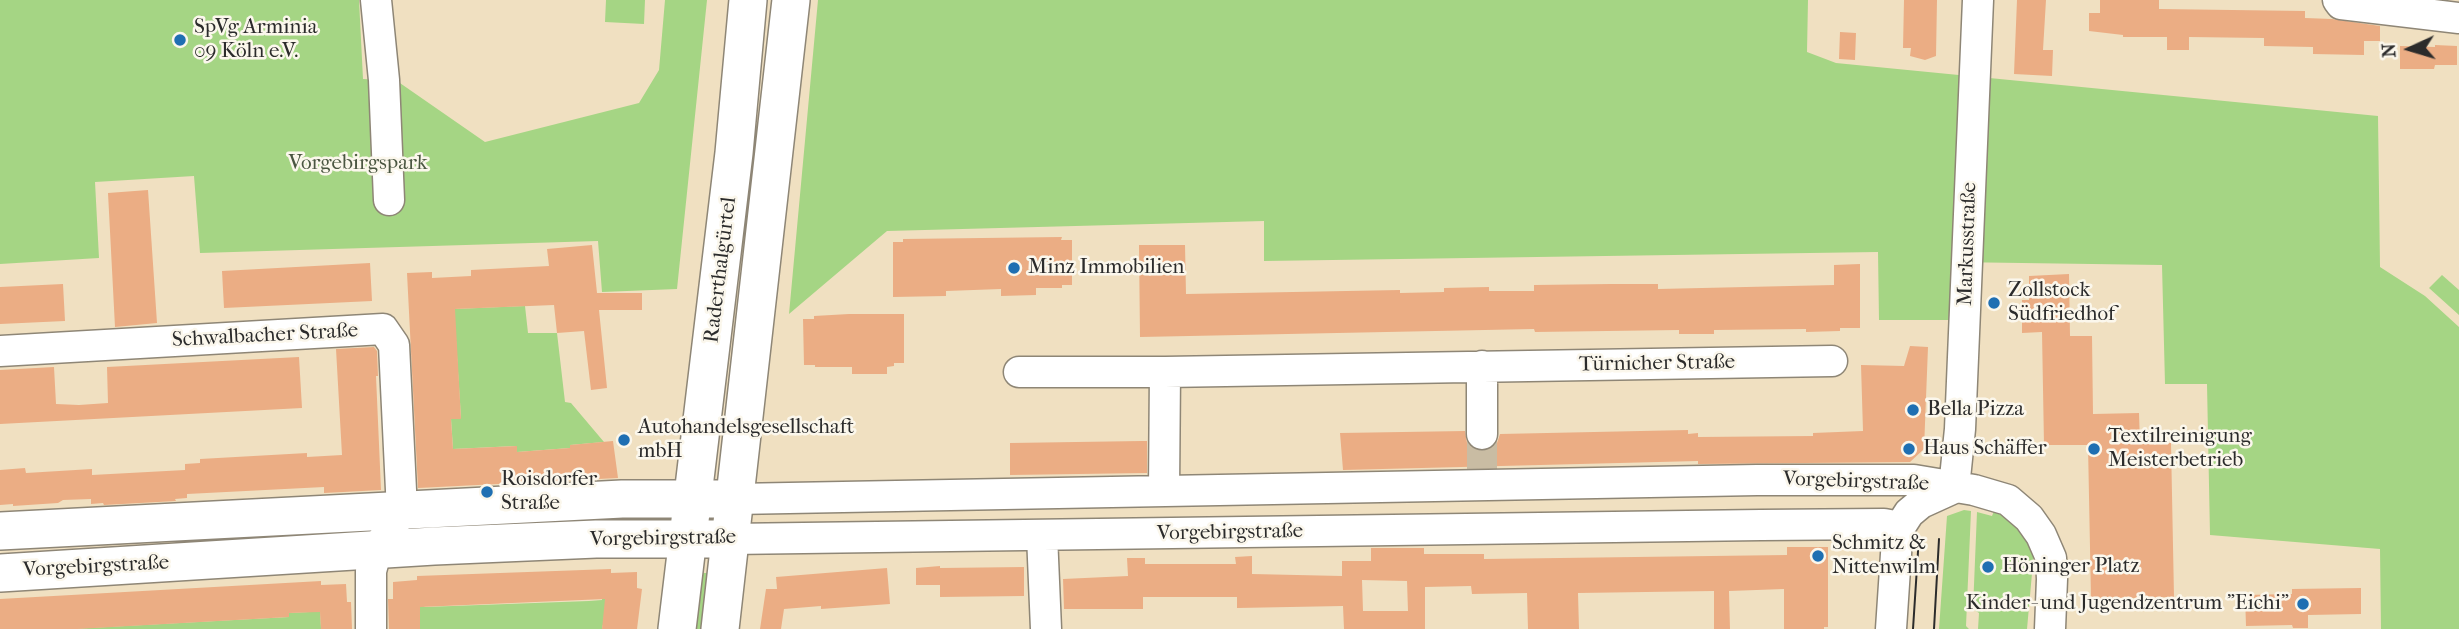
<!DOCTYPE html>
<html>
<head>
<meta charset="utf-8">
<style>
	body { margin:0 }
	#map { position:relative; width:2459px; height:629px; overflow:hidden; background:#f0e0c1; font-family:"IM FELL French Canon",serif }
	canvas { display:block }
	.north { position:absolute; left:2375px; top:14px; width:70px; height:70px; -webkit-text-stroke:5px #fbf7ec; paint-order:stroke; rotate:266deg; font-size:19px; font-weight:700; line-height:28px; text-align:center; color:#2b2b2b }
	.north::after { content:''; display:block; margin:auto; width:24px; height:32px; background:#2b2b2b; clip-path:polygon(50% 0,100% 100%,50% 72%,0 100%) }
</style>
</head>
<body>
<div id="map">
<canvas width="2459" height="629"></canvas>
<div class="north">N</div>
</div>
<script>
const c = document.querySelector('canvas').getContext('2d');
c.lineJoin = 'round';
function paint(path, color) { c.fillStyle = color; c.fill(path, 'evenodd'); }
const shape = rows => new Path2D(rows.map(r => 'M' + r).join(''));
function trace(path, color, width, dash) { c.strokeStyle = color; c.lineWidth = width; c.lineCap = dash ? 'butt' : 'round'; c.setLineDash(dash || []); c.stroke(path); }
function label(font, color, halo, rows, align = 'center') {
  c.font = font + ' "IM FELL French Canon",serif'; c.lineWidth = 5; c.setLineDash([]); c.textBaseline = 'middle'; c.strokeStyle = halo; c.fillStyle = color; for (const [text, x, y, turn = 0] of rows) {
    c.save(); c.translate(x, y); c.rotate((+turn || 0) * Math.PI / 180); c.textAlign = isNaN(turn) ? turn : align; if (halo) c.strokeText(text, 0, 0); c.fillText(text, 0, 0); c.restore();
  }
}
const green = shape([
	[0,0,359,0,363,79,397,81,485,142,639,103,659,70,665,0,707,0,677,289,602,292,598,241,200,253,194,176,95,182,99,258,0,264],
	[606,0,645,0,644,24,605,22],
	[818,0,1808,0,1807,52,1836,63,2378,116,2380,267,2425,296,2459,327,2459,629,2381,629,2380,549,2210,535,2207,384,2165,384,2162,265,1952,262,1950,320,1879,320,1878,252,1264,261,1264,221,887,231,789,314],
	[2442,275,2459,290,2459,315,2429,288],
	[525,306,528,333,557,333,565,402,571,403,604,442,570,445,570,448,517,452,516,446,453,449,451,419,461,418,454,309],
	[1996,506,2021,525,2034,551,2027,629,1978,629,1979,613,1973,609,1977,512,1992,516],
	[1964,510,1971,511,1966,626,1969,629,1939,629,1947,516],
	[698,573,711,573,701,629,691,629],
	[602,596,609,596,602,629,420,629,420,604,425,607,589,601,602,600],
	[320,607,321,629,70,629,289,617,289,613,309,612]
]);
const building = shape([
	[1904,0,1937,0,1936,56,1925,60,1910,56,1911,48,1903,48],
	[2017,0,2046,0,2043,50,2053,50,2052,76,2014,74],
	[2100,0,2159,0,2159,9,2305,11,2305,18,2332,19,2380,26,2380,41,2364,41,2364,55,2313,54,2313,47,2264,46,2264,38,2189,37,2189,50,2167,50,2167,37,2123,37,2123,35,2089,31,2089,13,2100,13],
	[1840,32,1856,33,1855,60,1839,59],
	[2435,45,2457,46,2457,65,2435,65,2434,69,2400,69,2400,46,2435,47],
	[148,190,157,323,115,327,108,193],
	[1062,237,1061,240,1072,240,1072,285,1062,285,1062,288,1036,288,1036,295,1001,296,1001,289,946,291,946,296,893,297,893,242,903,242,903,239],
	[592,245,597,293,642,293,642,310,599,310,607,388,591,390,584,331,557,333,554,305,455,309,461,419,451,419,453,449,517,446,517,452,570,448,570,445,613,441,618,478,418,488,407,273,432,272,432,278,471,276,471,270,549,266,547,249],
	[1139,245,1185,245,1186,294,1400,290,1400,293,1444,292,1444,288,1489,287,1489,291,1534,291,1534,285,1611,284,1658,284,1658,289,1834,285,1834,265,1860,264,1860,328,1840,328,1840,331,1806,332,1806,329,1714,330,1714,334,1679,334,1679,330,1535,332,1534,329,1140,337],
	[370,263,372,301,224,308,222,271],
	[2069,274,2070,336,2092,336,2093,414,2139,413,2140,444,2171,443,2174,597,2091,599,2088,445,2044,445,2042,332,2022,333,2022,300,2029,300,2029,276],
	[63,284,65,321,0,324,0,287],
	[849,314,904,314,904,363,894,363,894,366,887,367,887,374,852,374,852,367,815,367,815,365,804,365,803,319,814,319,814,316],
	[1910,346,1928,347,1924,449,1910,462,1698,464,1698,461,1343,470,1340,433,1465,431,1467,443,1474,449,1483,451,1490,449,1497,443,1500,434,1688,430,1688,434,1698,433,1698,437,1813,436,1813,433,1863,431,1861,365,1904,366],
	[374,347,377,351,378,376,376,376,381,490,324,493,324,487,187,494,187,498,175,499,176,501,104,505,103,503,91,504,91,499,63,500,58,503,13,506,13,504,0,505,0,470,25,468,26,473,92,469,92,475,185,470,185,464,200,463,200,459,307,453,307,457,342,455,336,349],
	[299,357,302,408,0,424,0,370,54,367,56,404,79,405,108,403,107,367],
	[1142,441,1147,441,1147,473,1010,475,1010,443],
	[1787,547,1828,547,1828,627,1824,627,1824,629,1784,629,1784,589,1729,591,1730,629,1714,629,1714,591,1578,593,1579,629,1528,629,1527,593,1472,594,1471,586,1425,587,1425,629,1344,629,1343,606,1237,608,1237,597,1143,597,1143,609,1064,609,1063,579,1128,576,1127,558,1145,558,1145,564,1236,564,1235,557,1252,556,1252,574,1342,576,1342,561,1371,561,1371,548,1424,548,1424,554,1484,554,1484,559,1787,555],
	[1362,580,1407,581,1408,611,1363,611],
	[940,566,940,568,1024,567,1024,596,940,597,940,585,916,585,916,568],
	[887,568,890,604,821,609,821,606,784,609,781,629,760,629,766,589,777,589,776,577],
	[611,569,611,573,637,572,637,588,642,589,637,629,602,629,605,599,420,607,420,629,389,629,388,599,393,599,393,582,417,580,417,576],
	[321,581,321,585,346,584,347,602,351,602,352,629,321,629,320,612,289,613,289,617,77,629,0,629,0,599],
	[2361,588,2361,614,2308,615,2308,628,2293,628,2292,625,2246,626,2245,595,2292,594,2292,589]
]);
const minorTunnel = shape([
	[1482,469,1482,434]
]);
const minor = shape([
	[376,0,384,80,389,200],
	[2338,0,2341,4,2459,18],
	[0,351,383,329,394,345,402,511,377,549,371,571,371,629],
	[1019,372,1165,372,1832,361],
	[1482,434,1482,366],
	[1954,488,1960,429,1978,0],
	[1164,490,1165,372],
	[735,499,1757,480,1914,480,1974,490,2008,500,2029,518,2041,535,2051,558,2052,579,2050,629],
	[1042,535,1046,629],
	[730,539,1761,525,1884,524,1900,527],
	[1891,629,1897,539,1900,527,1909,513,1921,503,1954,488]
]);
const major = shape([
	[0,531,622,499,735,499],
	[0,573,434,546,596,539,730,539],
	[677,629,734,153,748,0],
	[720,629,791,0]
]);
const tram = shape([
	[1913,629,1919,536],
	[1934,629,1939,539]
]);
const markers = [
	[180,40,7,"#1f6fb2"],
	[1014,268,7,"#1f6fb2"],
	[1994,303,7,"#1f6fb2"],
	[1913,410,7,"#1f6fb2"],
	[624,440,7,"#1f6fb2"],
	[1909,449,7,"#1f6fb2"],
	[2094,449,7,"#1f6fb2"],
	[487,492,7,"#1f6fb2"],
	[1818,556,7,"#1f6fb2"],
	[1988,567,7,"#1f6fb2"],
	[2303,604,7,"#1f6fb2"]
];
const poiNames = [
	["SpVg Arminia",194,28],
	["09 Köln e.V.",194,52],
	["Minz Immobilien",1028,268],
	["Zollstock",2008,291],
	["Südfriedhof",2008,315],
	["Bella Pizza",1927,410],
	["Autohandelsgesellschaft",638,428],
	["mbH",638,452],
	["Textilreinigung",2108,437],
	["Meisterbetrieb",2108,461],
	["Haus Schäffer",1923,449],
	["Roisdorfer",501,480],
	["Straße",501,504],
	["Schmitz &",1832,544],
	["Nittenwilm",1832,568],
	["Höninger Platz",2002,567],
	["Kinder- und Jugendzentrum \"Eichi\"",2289,604,"right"]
];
const parkNames = [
	["Vorgebirgspark",358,164]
];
const streetNames = [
	["Markusstraße",1968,244,-88],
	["Raderthalgürtel",721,270,-83],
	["Schwalbacher Straße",265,336,-3],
	["Türnicher Straße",1657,364,-1],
	["Vorgebirgstraße",1856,482,2],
	["Vorgebirgstraße",1230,533,-1],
	["Vorgebirgstraße",663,539,-1],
	["Vorgebirgstraße",96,567,-3]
];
paint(green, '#a5d584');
paint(building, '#ebad84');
trace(minorTunnel, '#c9bca3', 30, [30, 15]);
trace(minor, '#8e8676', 33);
trace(major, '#8e8676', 40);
trace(minor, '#fff', 30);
trace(major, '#fff', 37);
trace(tram, '#2b2b2b', 2);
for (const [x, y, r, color] of markers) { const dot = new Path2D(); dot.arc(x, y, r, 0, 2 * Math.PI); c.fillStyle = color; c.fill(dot); trace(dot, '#fbf7ec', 2.5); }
label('21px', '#2b2b2b', '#fbf7ec', poiNames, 'left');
label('21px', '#4a5641', '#fbf7ec', parkNames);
label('21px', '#2b2b2b', '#fbf7ec', streetNames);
</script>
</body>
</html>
